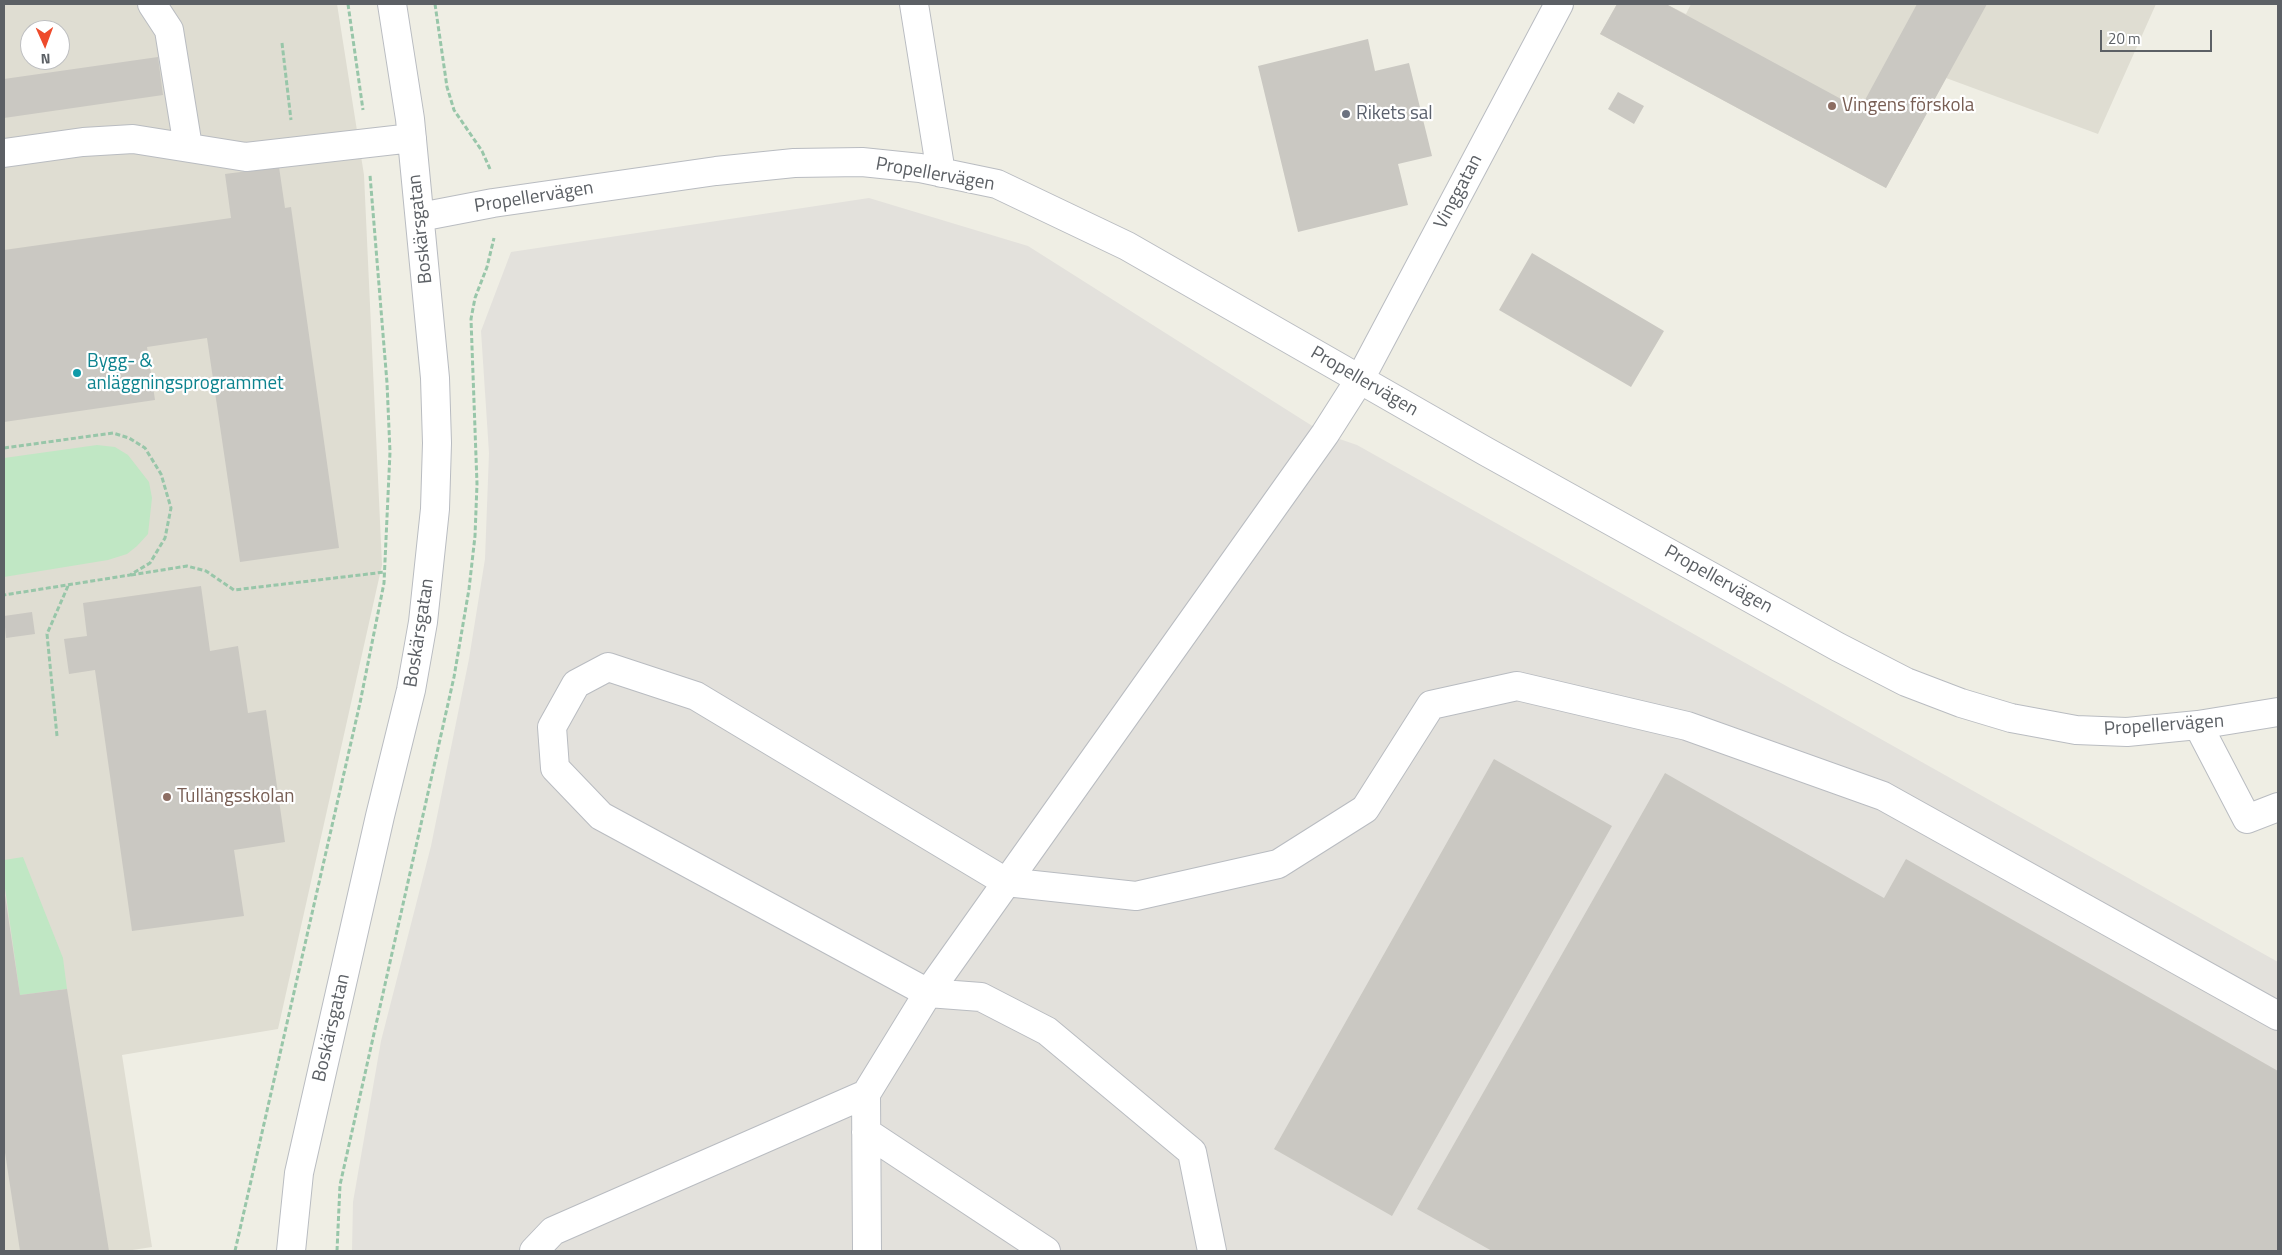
<!DOCTYPE html>
<html>
<head>
<meta charset="utf-8">
<style>
	body { margin:0 }
	#map { position:relative; width:2282px; height:1255px; overflow:hidden; background:#efeee4; font-family:"Titillium Web",sans-serif }
	canvas { display:block }
	.frame { position:absolute; inset:0; border:5px solid #5c6065; pointer-events:none }
	.north { position:absolute; left:20px; top:20px; width:50px; height:50px; box-sizing:border-box; background:#fff; border:1px solid #bebfc1; border-radius:50%; rotate:178deg; font-size:14px; font-weight:700; line-height:20px; text-align:center; color:#5c6065 }
	.north::after { content:''; display:block; margin:auto; width:18px; height:22px; background:#ee4b2c; clip-path:polygon(50% 0,100% 100%,50% 72%,0 100%) }
	.scale { position:absolute; left:2100px; top:30px; width:112px; height:22px; box-sizing:border-box; border:2px solid #5c6065; border-top:0; padding-left:6px; font-size:15px; line-height:18px; white-space:nowrap; color:#5c6065; -webkit-text-stroke:4px #fff; paint-order:stroke }
</style>
</head>
<body>
<div id="map">
<canvas width="2282" height="1255"></canvas>
<div class="frame"></div>
<div class="north">N</div>
<div class="scale">20 m</div>
</div>
<script>
const c = document.querySelector('canvas').getContext('2d');
c.lineJoin = 'round';
function paint(path, color) { c.fillStyle = color; c.fill(path, 'evenodd'); }
const shape = rows => new Path2D(rows.map(r => 'M' + r).join(''));
function trace(path, color, width, dash) { c.strokeStyle = color; c.lineWidth = width; c.lineCap = dash ? 'butt' : 'round'; c.setLineDash(dash || []); c.stroke(path); }
function label(font, color, halo, rows, align = 'center') {
  c.font = font + ' "Titillium Web",sans-serif'; c.lineWidth = 4.5; c.setLineDash([]); c.textBaseline = 'middle'; c.strokeStyle = halo; c.fillStyle = color; for (const [text, x, y, turn = 0] of rows) {
    c.save(); c.translate(x, y); c.rotate((+turn || 0) * Math.PI / 180); c.textAlign = isNaN(turn) ? turn : align; if (halo) c.strokeText(text, 0, 0); c.fillText(text, 0, 0); c.restore();
  }
}
const industrial = shape([
	[869,198,1028,246,1325,434,1357,445,2278,962,2278,1251,352,1251,353,1202,381,1041,431,846,469,659,485,559,489,453,481,331,511,252]
]);
const education = shape([
	[4,4,337,4,364,175,382,565,278,1029,122,1055,152,1247,126,1251,4,1251],
	[30,30,60,30,60,60,30,60],
	[1617,4,1666,4,1686,14,1691,4,2156,4,2098,134,1946,78,1886,188,1600,34]
]);
const green = shape([
	[97,445,115,447,128,455,149,482,152,498,148,534,137,546,127,554,108,560,4,577,4,458],
	[23,857,63,958,67,989,20,995,4,881,4,860]
]);
const building = shape([
	[1617,4,1666,4,1865,112,1870,103,1865,100,1917,4,1987,4,1886,188,1600,34],
	[1368,39,1375,71,1409,63,1432,156,1398,164,1408,205,1298,232,1258,66],
	[158,57,163,95,4,118,4,79],
	[1618,92,1644,106,1634,124,1608,109],
	[279,167,285,208,291,207,339,548,240,562,207,338,147,347,155,400,4,422,4,250,231,218,225,174],
	[1532,253,1664,331,1631,387,1499,310],
	[201,586,210,651,238,646,248,713,266,710,285,842,234,850,244,916,132,931,95,670,69,674,64,639,87,636,83,603],
	[32,612,35,634,6,638,4,616],
	[1494,759,1612,826,1392,1216,1274,1149],
	[1665,773,1884,898,1906,859,2278,1071,2278,1251,1492,1251,1417,1209],
	[4,889,20,995,67,989,109,1251,20,1251,4,1146]
]);
const path = shape([
	[348,4,363,110],
	[435,4,447,87,454,110,482,151,490,169],
	[282,43,291,120],
	[4,448,113,433,129,438,145,448,161,474,171,508,165,538,150,563,130,575,4,595],
	[131,575,187,566,206,571,234,590,385,572],
	[57,736,47,634,68,586],
	[235,1251,360,703,384,583,390,452,387,383,370,175],
	[337,1251,340,1185,454,677,469,589,475,536,477,484,471,319,475,298,487,267,494,238]
]);
const minor = shape([
	[152,4,169,30,188,147],
	[914,4,941,173],
	[4,153,83,142,133,139,246,157,412,138],
	[420,217,493,203,716,171,794,163,862,162,920,168,997,184,1127,246,1485,451,1838,647,1906,682,1961,703,2011,718,2076,730,2127,732,2198,725,2278,712],
	[2198,725,2247,819,2278,807],
	[866,1132,1046,1251],
	[291,1251,299,1173,380,816,411,690,423,622,435,509,437,443,435,378,410,119,392,4],
	[534,1251,553,1231,866,1094],
	[867,1251,866,1094,928,993,1325,434,1360,379,1559,4],
	[1212,1251,1192,1152,1047,1031,981,997,928,993,601,816,555,768,552,727,576,684,608,667,696,696,1006,882,1136,896,1278,864,1365,809,1431,705,1517,686,1687,726,1883,796,2278,1016]
]);
const markers = [
	[1832,106,5,"#8d6e63"],
	[1346,114,5,"#6b7280"],
	[77,373,5,"#0f9aa8"],
	[167,797,5,"#8d6e63"]
];
const educationNames = [
	["Vingens förskola",1842,106],
	["Tullängsskolan",177,797]
];
const worshipNames = [
	["Rikets sal",1356,114]
];
const streetNames = [
	["Propellervägen",935,175,10],
	["Vinggatan",1459,192,-62],
	["Propellervägen",534,198,-9],
	["Boskärsgatan",421,229,-96],
	["Propellervägen",1364,382,30],
	["Propellervägen",1718,580,29],
	["Boskärsgatan",420,633,-81],
	["Propellervägen",2164,726,-4],
	["Boskärsgatan",332,1028,-77]
];
const cultureNames = [
	["Bygg- &",87,362],
	["anläggningsprogrammet",87,384]
];
paint(industrial, '#e3e1dc');
paint(education, '#dfddd2');
paint(green, '#c0e7c4');
paint(building, '#cac8c2');
trace(minor, '#b9bcc1', 30);
trace(path, '#98c6a9', 3, [5, 2.5]);
trace(minor, '#fff', 28);
for (const [x, y, r, color] of markers) { const dot = new Path2D(); dot.arc(x, y, r, 0, 2 * Math.PI); c.fillStyle = color; c.fill(dot); trace(dot, '#fff', 2); }
label('19px', '#785e54', '#fff', educationNames, 'left');
label('19px', '#5b616d', '#fff', worshipNames, 'left');
label('19px', '#5c6065', '#fff', streetNames);
label('19px', '#0d838f', '#fff', cultureNames, 'left');
</script>
</body>
</html>
